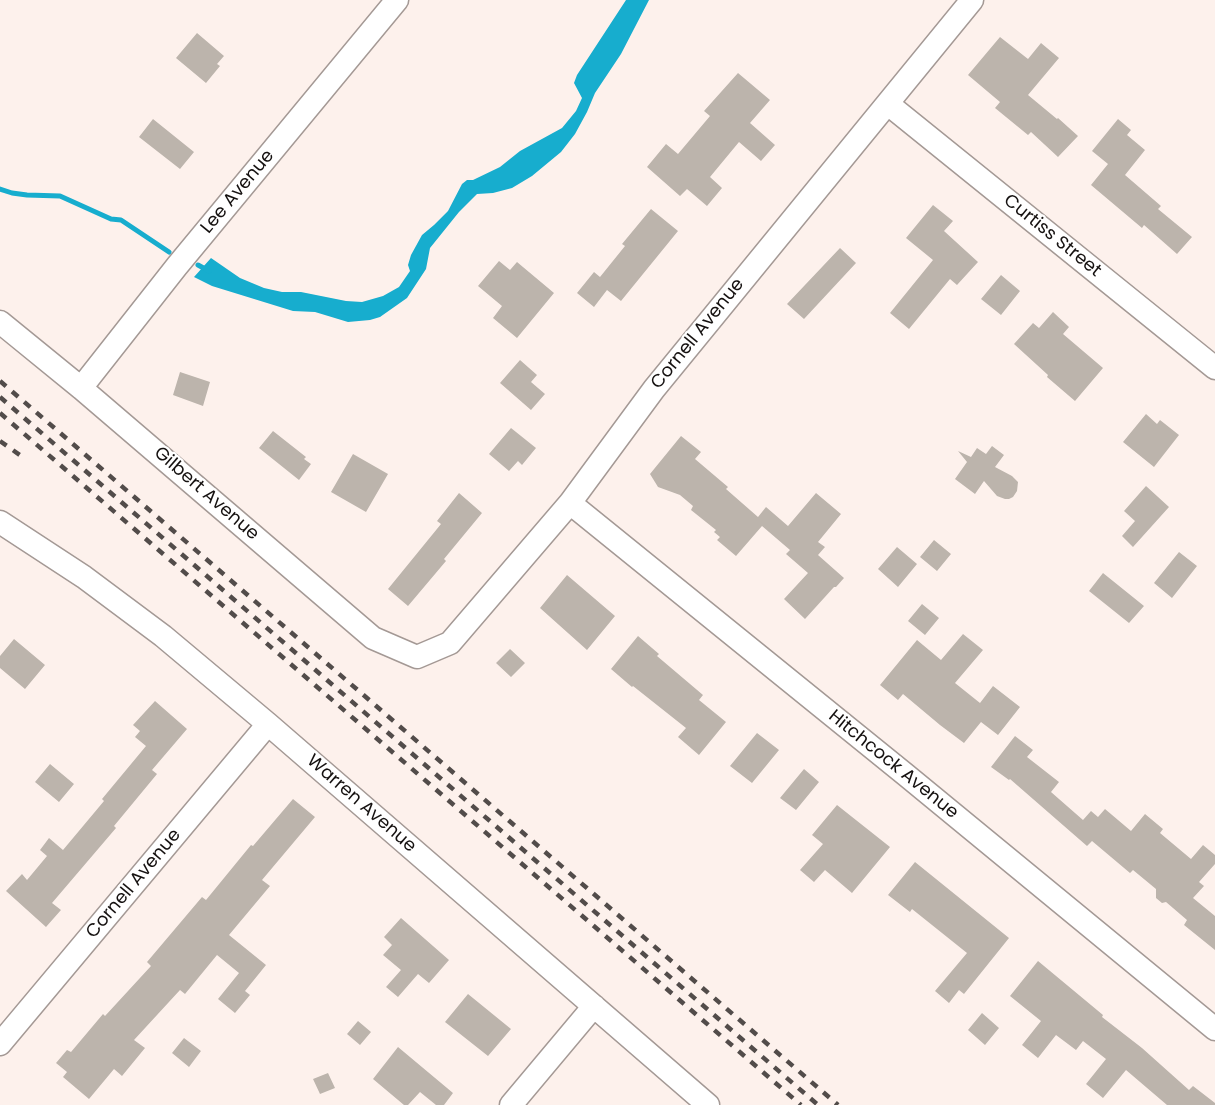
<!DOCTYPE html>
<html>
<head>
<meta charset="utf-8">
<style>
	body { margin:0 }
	canvas { display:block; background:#fdf1ec }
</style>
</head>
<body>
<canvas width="1215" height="1105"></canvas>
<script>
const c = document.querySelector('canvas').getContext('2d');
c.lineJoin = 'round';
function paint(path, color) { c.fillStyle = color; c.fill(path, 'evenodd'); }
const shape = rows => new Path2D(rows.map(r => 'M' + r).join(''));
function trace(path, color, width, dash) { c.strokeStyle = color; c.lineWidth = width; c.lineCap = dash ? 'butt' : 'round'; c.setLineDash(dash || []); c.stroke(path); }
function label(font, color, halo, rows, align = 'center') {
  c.font = font + ' Poppins,sans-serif'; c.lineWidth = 4.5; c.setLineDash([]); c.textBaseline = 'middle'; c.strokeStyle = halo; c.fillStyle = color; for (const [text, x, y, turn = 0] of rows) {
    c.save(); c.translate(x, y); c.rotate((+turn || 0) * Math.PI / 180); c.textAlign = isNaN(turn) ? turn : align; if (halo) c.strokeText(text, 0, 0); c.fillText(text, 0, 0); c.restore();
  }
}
const water = shape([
	[626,0,649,0,621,54,595,93,587,112,575,134,561,152,532,176,512,188,493,193,477,194,459,212,430,248,426,269,407,298,380,317,370,320,348,322,315,312,293,311,212,286,194,277,211,258,240,278,264,288,282,292,301,292,346,301,362,302,383,296,399,287,410,271,408,265,411,255,422,235,434,225,448,211,462,184,467,180,473,180,500,167,520,151,562,128,576,111,582,98,574,83,577,75]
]);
const stream = shape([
	[0,189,12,193,27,195,60,196,111,219,121,220,169,252],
	[198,265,209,271]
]);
const building = shape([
	[197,33,224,56,217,64,220,66,206,83,176,58],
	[1000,37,1028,59,1041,43,1059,58,1028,95,1057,119,1058,118,1078,136,1058,157,1031,132,1028,135,995,108,1000,102,968,75],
	[738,73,770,100,750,123,775,145,761,161,739,142,710,177,722,188,707,206,687,189,680,196,647,167,666,144,678,154,710,116,704,111],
	[153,119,194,152,180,169,139,137],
	[1118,119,1131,130,1127,135,1145,150,1125,175,1161,206,1158,209,1192,237,1177,254,1144,225,1142,228,1091,185,1108,164,1092,151],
	[933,205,953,221,944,231,978,262,957,285,950,279,909,329,890,313,933,260,906,238],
	[651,209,678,231,621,301,607,290,594,307,577,293,594,272,600,277,625,246,622,244],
	[840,248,856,263,804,319,787,304],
	[499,261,510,270,517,262,554,293,517,338,493,318,502,306,478,286],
	[1001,275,1020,291,1001,315,981,299],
	[1053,312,1069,327,1063,334,1103,368,1075,401,1047,377,1048,375,1014,344,1033,323,1039,328],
	[520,360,537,375,531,382,545,394,531,410,500,383],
	[180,372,210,382,203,406,173,395],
	[1146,414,1157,424,1160,420,1179,435,1154,467,1123,442],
	[511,428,536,448,522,465,518,461,509,471,489,454],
	[273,431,306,457,304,459,311,464,299,480,259,448],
	[681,436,701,452,695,459,728,487,726,489,758,517,766,507,788,526,816,493,841,514,818,542,825,547,818,555,844,578,836,587,834,587,805,619,784,599,808,573,786,554,790,550,762,526,736,556,717,540,720,537,714,532,716,530,691,510,693,506,680,495,658,487,650,474],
	[992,446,1004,455,995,467,1012,476,1018,482,1017,491,1013,497,1009,499,1005,499,997,496,984,481,975,494,955,479,967,462,958,451,971,457,977,448,986,454],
	[353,454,388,474,366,512,331,492],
	[1146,486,1169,507,1133,547,1122,536,1135,521,1124,511],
	[459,493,482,513,444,559,446,561,408,606,388,589,441,524,437,521],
	[934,540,951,554,937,571,920,557],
	[897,547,917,564,898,587,878,569],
	[1179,552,1197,566,1172,598,1154,583],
	[1103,573,1144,606,1129,623,1089,591],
	[567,575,615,616,587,650,540,608],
	[922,604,939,618,925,635,908,621],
	[963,634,983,650,955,683,980,703,993,686,1020,707,998,735,981,722,964,743,940,725,903,694,898,700,880,685,917,640,941,660],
	[638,636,659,654,657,656,703,695,699,700,726,722,699,755,678,737,686,728,633,686,632,687,611,669],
	[14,639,45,665,25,689,0,668,0,656],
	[510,649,525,663,511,677,496,663],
	[155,701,187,729,152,770,157,774,114,826,116,828,52,903,61,910,46,927,6,891,22,874,27,880,47,856,40,850,49,838,63,850,104,801,102,799,146,746,135,737,140,731,133,725],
	[757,733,779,750,752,783,730,766],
	[1015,736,1033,750,1027,757,1059,782,1051,792,1083,820,1091,811,1098,817,1105,809,1131,831,1145,814,1163,829,1160,833,1191,859,1203,845,1215,855,1215,864,1199,882,1204,886,1193,898,1215,916,1215,950,1184,925,1187,920,1166,902,1162,903,1156,898,1156,889,1133,870,1130,873,1092,841,1087,846,1010,779,1009,780,991,767],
	[50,764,74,784,59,802,35,782],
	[804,769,819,782,796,810,780,798],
	[293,799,315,817,262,880,270,886,229,935,266,965,245,991,250,995,235,1013,218,999,239,973,217,955,185,994,180,990,134,1040,145,1048,122,1076,114,1069,89,1099,63,1077,67,1072,56,1063,67,1050,71,1052,103,1014,105,1016,151,966,147,962,202,897,206,900,251,845,253,846],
	[837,805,890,847,852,893,825,870,814,882,800,870,823,844,812,835],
	[915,862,1009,938,964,994,959,990,949,1003,935,991,967,953,912,909,910,912,888,895],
	[401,918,449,960,429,983,418,974,398,997,386,987,401,970,383,955,392,945,384,937],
	[1038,961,1103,1015,1102,1017,1142,1048,1189,1090,1193,1086,1215,1103,1215,1105,1167,1105,1126,1070,1103,1098,1086,1084,1106,1059,1083,1041,1076,1050,1056,1035,1038,1058,1022,1045,1041,1021,1010,996],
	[468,994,511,1029,488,1056,445,1022],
	[982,1013,999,1028,985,1045,968,1030],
	[358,1021,371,1032,360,1045,347,1034],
	[184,1038,201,1051,189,1067,172,1053],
	[398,1047,453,1093,444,1105,436,1105,420,1092,408,1105,404,1105,373,1079],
	[328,1073,335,1088,320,1094,313,1079]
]);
const minor = shape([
	[888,104,1215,368],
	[0,322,81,388,373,638,417,657,450,643,570,503,654,389,972,0],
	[81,388,177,266,397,0],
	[570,503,906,775,1215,1029],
	[0,522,84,577,163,636,268,724,708,1105],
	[0,1044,268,724],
	[511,1105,594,1006]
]);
const rail = shape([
	[0,381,838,1105],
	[0,397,818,1105],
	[0,413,801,1105],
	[0,441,24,458]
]);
const streetNames = [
	["Lee Avenue",238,192,-50],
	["Curtiss Street",1052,236,39],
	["Cornell Avenue",698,334,-51],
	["Gilbert Avenue",206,494,41],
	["Hitchcock Avenue",893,765,39],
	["Warren Avenue",361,804,41],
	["Cornell Avenue",134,884,-50]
];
paint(water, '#17adce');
trace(stream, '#17adce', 5);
paint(building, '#bcb4ac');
trace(minor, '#a49995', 25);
trace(minor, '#fff', 22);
trace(rail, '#524c4a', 4.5, [8, 8]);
label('18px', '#151110', '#fff', streetNames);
</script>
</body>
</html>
